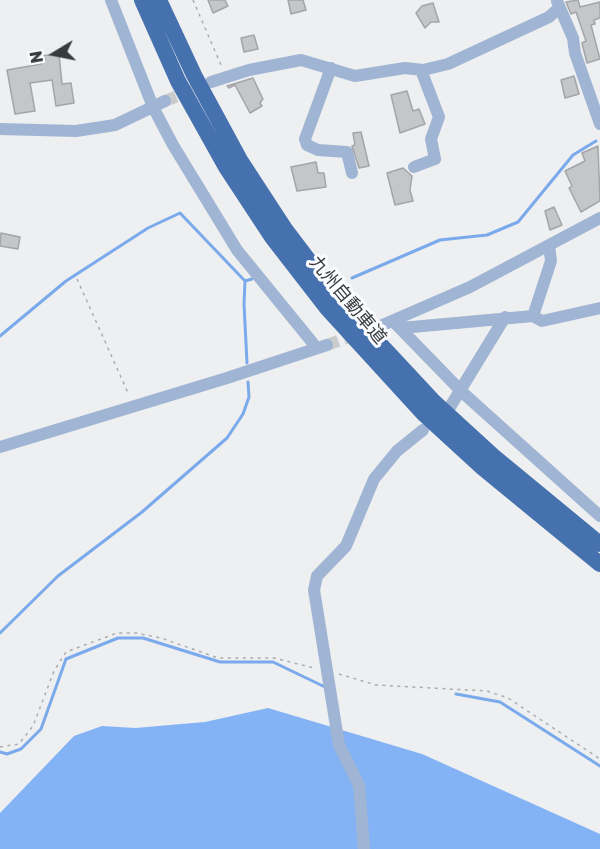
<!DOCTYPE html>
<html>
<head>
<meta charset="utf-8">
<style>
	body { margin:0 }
	#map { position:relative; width:600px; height:849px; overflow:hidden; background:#edeff1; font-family:"Golos Text",sans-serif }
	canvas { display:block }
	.north { position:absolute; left:24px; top:24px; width:60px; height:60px; -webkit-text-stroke:4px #fafcff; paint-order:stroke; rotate:260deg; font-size:16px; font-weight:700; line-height:24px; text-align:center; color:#393a3b }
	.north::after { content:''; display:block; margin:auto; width:21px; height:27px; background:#393a3b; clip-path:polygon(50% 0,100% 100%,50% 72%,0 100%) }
</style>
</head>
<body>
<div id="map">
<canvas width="600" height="849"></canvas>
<div class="north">N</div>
</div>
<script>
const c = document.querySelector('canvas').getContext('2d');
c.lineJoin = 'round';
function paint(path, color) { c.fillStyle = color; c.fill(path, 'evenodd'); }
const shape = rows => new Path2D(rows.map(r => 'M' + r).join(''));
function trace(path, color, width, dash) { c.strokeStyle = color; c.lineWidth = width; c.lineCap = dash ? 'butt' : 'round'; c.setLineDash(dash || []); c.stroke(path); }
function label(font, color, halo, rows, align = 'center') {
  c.font = font + ' "Golos Text","Noto Sans JP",sans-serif'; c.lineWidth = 6; c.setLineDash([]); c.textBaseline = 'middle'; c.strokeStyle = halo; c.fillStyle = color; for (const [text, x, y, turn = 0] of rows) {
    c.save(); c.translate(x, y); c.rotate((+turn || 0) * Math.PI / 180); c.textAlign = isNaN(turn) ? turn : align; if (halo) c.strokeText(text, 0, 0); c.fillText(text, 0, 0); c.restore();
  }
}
const forest = shape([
	[268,708,422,754,600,834,600,849,0,849,0,813,74,736,102,726,135,728,205,722]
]);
const stream = shape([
	[352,278,440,240,487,235,518,222,573,155,596,141],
	[245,281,252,279],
	[0,336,66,281,148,228,180,213,245,281,244,304,247,363],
	[0,633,58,576,142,512,227,438,243,414,249,397,248,382],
	[456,694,500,702,600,766],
	[0,752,7,754,21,749,41,729,66,659,118,638,143,638,220,662,273,662,325,687]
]);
const building = shape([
	[208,0,225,0,228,6,213,13,208,0],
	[288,0,303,0,306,10,291,14,288,0],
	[578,0,580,7,600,2,600,18,594,20,595,24,591,25,600,59,587,63,582,43,586,41,576,12,571,14,566,2,578,0],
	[433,3,439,22,431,22,425,28,416,13,422,6,433,3],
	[254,35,258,49,244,52,241,38,254,35],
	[59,54,62,84,71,83,74,103,56,106,52,80,30,83,35,111,15,114,7,70,41,64,40,56,59,54],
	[574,76,579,94,565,98,561,80,574,76],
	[253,78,263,99,260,103,262,106,250,113,235,85,229,88,227,86,253,78],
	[407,91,413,111,419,109,425,124,400,133,391,95,407,91],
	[361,132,369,166,359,168,352,146,355,145,353,133,361,132],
	[598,146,600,201,581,212,569,188,572,186,565,171,585,161,582,153,598,146],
	[316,162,318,173,324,173,326,187,297,191,291,167,316,162],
	[403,168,412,176,410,190,413,201,395,205,387,173,403,168],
	[554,207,562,225,550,230,545,211,554,207],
	[1,233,20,237,18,249,0,246,1,233]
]);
const minorTunnel = shape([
	[165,101,208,84],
	[327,345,360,333]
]);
const path = shape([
	[193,0,221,65],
	[77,279,129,395],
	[339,674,376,685,487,691,508,698,600,759],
	[0,747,19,744,33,726,54,671,66,652,117,633,136,633,161,638,218,658,274,658,314,668]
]);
const minor = shape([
	[111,0,153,107,173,145,237,250,316,347],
	[557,1,573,38,575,53,600,124],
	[331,68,305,139,307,145,318,150,347,152,352,173],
	[211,82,249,70,301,60,355,76,405,68,423,70,448,64,549,17,559,8],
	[0,129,76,131,115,125,165,101],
	[414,167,435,159,431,139,439,117,421,70],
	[533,316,542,321,600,308],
	[393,321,462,392,600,516],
	[378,327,470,287,600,218],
	[401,328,533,316,551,261,549,245],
	[450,407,505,317],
	[0,447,227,378,327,345],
	[364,849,359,785,339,745,314,590,317,576,346,546,374,479,397,451,423,430]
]);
const highway = shape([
	[142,0,178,81,226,167,272,237,327,308,423,413,483,468,600,564],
	[159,0,194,75,240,160,285,229,338,299,434,402,493,456,600,544]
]);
const streetNames = [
	["九州自動車道",348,300,50]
];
paint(forest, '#83b3f4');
trace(stream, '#7baaec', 3);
paint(building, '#c4c6c8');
trace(building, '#a3a5a8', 1.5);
trace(minorTunnel, '#c9cbcd', 12, [12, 6]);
trace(path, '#aaacad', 1.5, [3, 4.5]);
trace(minor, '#a0b5d3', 12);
trace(highway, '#4571ae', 16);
label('18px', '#393a3b', '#fafcff', streetNames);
</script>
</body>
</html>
